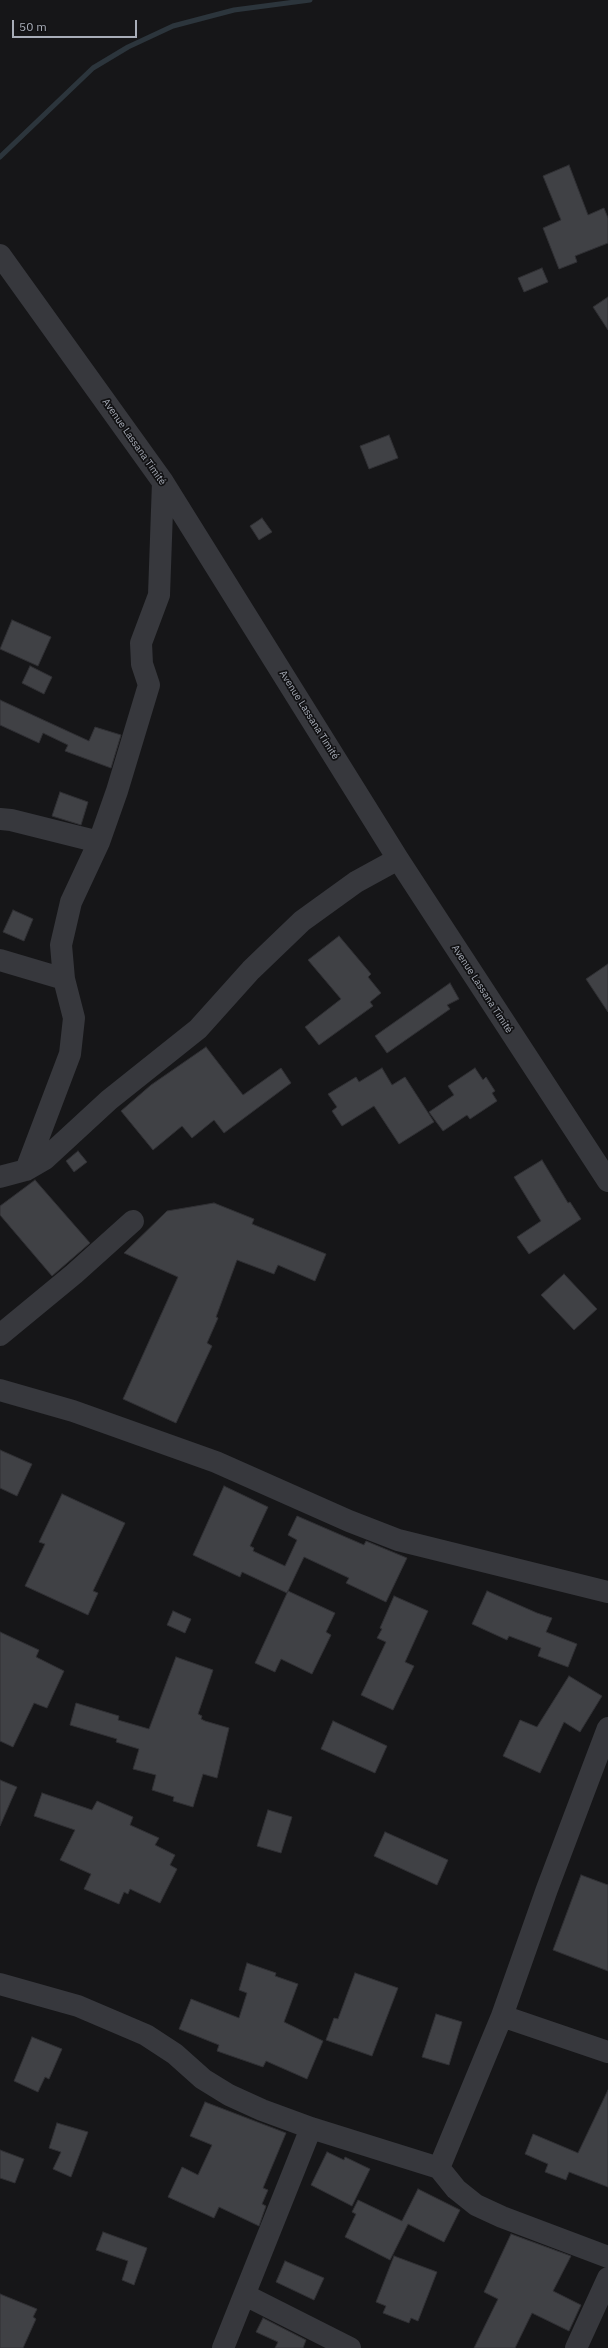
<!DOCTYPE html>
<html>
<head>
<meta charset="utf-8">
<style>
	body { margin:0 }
	#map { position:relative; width:608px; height:2348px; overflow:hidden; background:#161618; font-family:"IBM Plex Sans",sans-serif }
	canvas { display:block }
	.scale { position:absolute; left:12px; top:20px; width:125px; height:18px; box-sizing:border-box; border:2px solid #a8adb8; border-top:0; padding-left:5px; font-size:12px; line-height:14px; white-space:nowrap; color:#a8adb8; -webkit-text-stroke:3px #111113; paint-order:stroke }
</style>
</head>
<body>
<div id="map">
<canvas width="608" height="2348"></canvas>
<div class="scale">50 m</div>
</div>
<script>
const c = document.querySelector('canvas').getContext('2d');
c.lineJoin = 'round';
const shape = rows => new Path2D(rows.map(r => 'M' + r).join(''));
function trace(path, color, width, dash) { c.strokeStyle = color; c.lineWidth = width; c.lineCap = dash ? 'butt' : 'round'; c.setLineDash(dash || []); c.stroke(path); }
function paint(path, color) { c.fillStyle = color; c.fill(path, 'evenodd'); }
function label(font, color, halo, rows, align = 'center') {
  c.font = font + ' "IBM Plex Sans",sans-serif'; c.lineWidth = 3.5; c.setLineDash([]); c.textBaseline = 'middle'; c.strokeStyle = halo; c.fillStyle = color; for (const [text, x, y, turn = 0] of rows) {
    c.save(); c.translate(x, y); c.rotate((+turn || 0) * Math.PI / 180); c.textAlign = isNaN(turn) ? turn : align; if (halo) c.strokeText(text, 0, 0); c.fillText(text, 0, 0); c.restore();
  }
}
const stream = shape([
	[0,157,93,68,128,47,173,26,234,10,310,0]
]);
const building = shape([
	[569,165,588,215,604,208,608,218,608,243,575,256,577,262,559,269,543,228,561,220,543,176,569,165],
	[542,268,548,282,524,292,518,278,542,268],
	[608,297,608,330,593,307,608,297],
	[389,435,398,458,369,469,360,446,389,435],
	[262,518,272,532,259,540,250,526,262,518],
	[12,620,51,637,38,666,0,649,12,620],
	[30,666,52,677,44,694,22,683,30,666],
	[0,700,89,741,95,727,121,735,111,768,65,751,68,745,43,733,39,743,0,725,0,700],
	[60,792,88,802,81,825,52,816,60,792],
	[13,910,33,919,24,941,3,932,13,910],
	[339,936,371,974,368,977,381,993,370,1002,373,1006,319,1045,305,1027,341,999,308,960,339,936],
	[608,964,608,1012,586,979,608,964],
	[450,983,459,999,447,1005,450,1009,387,1053,375,1036,450,983],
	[206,1047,243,1095,281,1068,291,1083,224,1133,214,1120,192,1138,182,1126,153,1150,121,1111,151,1085,206,1047],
	[382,1068,392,1085,405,1077,434,1122,399,1144,374,1106,342,1126,332,1111,337,1107,328,1094,356,1077,359,1082,382,1068],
	[475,1068,483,1080,486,1077,495,1091,492,1093,497,1101,470,1119,467,1115,443,1131,429,1112,454,1095,448,1086,475,1068],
	[78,1151,87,1162,74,1172,66,1161,78,1151],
	[542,1160,568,1203,570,1202,581,1219,529,1254,517,1237,541,1221,514,1177,542,1160],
	[35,1180,90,1243,52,1276,0,1215,0,1206,35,1180],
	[214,1203,254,1219,252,1224,326,1254,315,1281,278,1265,274,1274,237,1260,216,1317,218,1318,207,1343,212,1346,176,1423,123,1399,178,1277,124,1253,167,1211,214,1203],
	[564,1274,597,1309,574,1330,541,1295,564,1274],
	[0,1450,32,1464,17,1496,0,1488,0,1450],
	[224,1486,268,1507,250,1546,254,1548,253,1551,285,1566,297,1540,288,1535,297,1516,364,1545,366,1541,407,1558,386,1602,346,1583,349,1578,304,1557,287,1593,242,1572,240,1577,193,1555,224,1486],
	[62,1494,125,1523,93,1591,98,1593,88,1615,25,1586,45,1544,39,1542,62,1494],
	[288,1591,335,1613,326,1632,331,1635,312,1674,281,1659,275,1672,255,1663,288,1591],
	[487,1591,537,1613,552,1618,546,1632,577,1644,568,1667,538,1656,541,1648,509,1636,507,1640,472,1624,487,1591],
	[394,1596,428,1611,405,1662,414,1666,393,1710,361,1695,386,1642,377,1638,382,1629,380,1628,394,1596],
	[173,1611,191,1619,185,1633,167,1625,173,1611],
	[0,1632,39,1650,36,1657,64,1671,47,1708,34,1703,13,1747,0,1741,0,1632],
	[176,1657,213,1670,198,1714,202,1716,201,1719,205,1721,229,1728,217,1778,203,1774,193,1807,173,1801,174,1797,152,1790,156,1775,133,1769,139,1749,116,1742,117,1739,70,1725,76,1703,119,1716,118,1720,149,1729,176,1657],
	[569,1676,602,1696,580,1732,564,1722,540,1773,503,1756,520,1720,537,1727,569,1676],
	[333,1721,387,1746,375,1773,321,1749,333,1721],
	[0,1780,17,1787,0,1826,0,1780],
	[42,1793,92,1810,97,1801,133,1817,130,1825,159,1838,155,1845,175,1855,170,1865,177,1869,160,1903,130,1889,128,1894,124,1892,119,1904,84,1889,91,1874,60,1860,75,1830,34,1816,42,1793],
	[268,1810,292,1817,281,1853,257,1846,268,1810],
	[385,1832,448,1860,437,1885,374,1856,385,1832],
	[581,1875,608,1885,608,1971,553,1950,581,1875],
	[247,1963,276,1973,275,1976,298,1984,284,2022,323,2041,307,2079,266,2061,263,2067,217,2051,219,2045,179,2029,191,1999,239,2018,247,1993,239,1990,247,1963],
	[355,1973,398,1988,372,2056,326,2040,334,2018,338,2019,355,1973],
	[436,2014,462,2022,449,2065,422,2057,436,2014],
	[32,2037,62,2049,49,2079,45,2077,38,2092,14,2081,32,2037],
	[608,2090,608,2187,569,2172,566,2180,545,2172,548,2164,525,2154,533,2134,578,2153,608,2090],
	[205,2102,286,2133,263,2188,268,2190,262,2204,266,2206,259,2226,219,2207,214,2218,168,2197,182,2167,198,2175,212,2145,190,2136,205,2102],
	[57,2123,88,2132,71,2177,53,2169,61,2152,49,2148,57,2123],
	[0,2150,24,2159,15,2183,0,2178,0,2150],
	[327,2152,344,2160,345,2157,370,2169,352,2206,311,2185,327,2152],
	[418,2189,460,2210,444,2242,408,2224,390,2260,345,2237,356,2214,352,2212,358,2200,402,2221,418,2189],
	[103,2232,147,2248,134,2285,122,2280,128,2261,96,2250,103,2232],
	[511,2234,571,2256,553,2291,581,2305,569,2331,532,2313,515,2348,474,2348,498,2299,484,2292,511,2234],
	[394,2256,437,2272,418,2321,411,2318,409,2323,383,2313,386,2306,376,2302,394,2256],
	[285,2261,324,2278,314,2300,276,2282,285,2261],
	[0,2294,37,2309,33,2317,36,2319,23,2348,0,2348,0,2294],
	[263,2318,306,2340,303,2348,275,2348,278,2342,256,2332,263,2318]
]);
const minor = shape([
	[0,255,163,482,398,859,608,1181],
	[0,819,11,820,99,842],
	[0,960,64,979],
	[26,1170,70,1054,74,1018,64,979,61,945,71,902,99,842,117,791,149,685,142,664,141,643,159,595,163,482],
	[0,1177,26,1170,45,1159,109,1100,198,1029,251,970,302,921,356,882,398,859],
	[0,1335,74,1274,133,1221],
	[0,1390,73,1411,216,1462,349,1521,398,1540,608,1592],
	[0,1984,78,2006,146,2035,175,2054,203,2079,229,2095,262,2110,311,2128,439,2168,456,2189,476,2205,502,2217,608,2257],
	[502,2016,608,2052],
	[439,2168,502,2016,547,1889,608,1728],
	[245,2295,350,2348],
	[223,2348,311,2128],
	[576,2348,608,2278]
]);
const streetNames = [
	["Avenue Lassana Timité",134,442,55],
	["Avenue Lassana Timité",309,715,58],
	["Avenue Lassana Timité",482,989,57]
];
trace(stream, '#2c353c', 5);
paint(building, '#404145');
trace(building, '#303034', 1);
trace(minor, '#37383d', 22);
label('10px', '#a8adb8', '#111113', streetNames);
</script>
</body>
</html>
